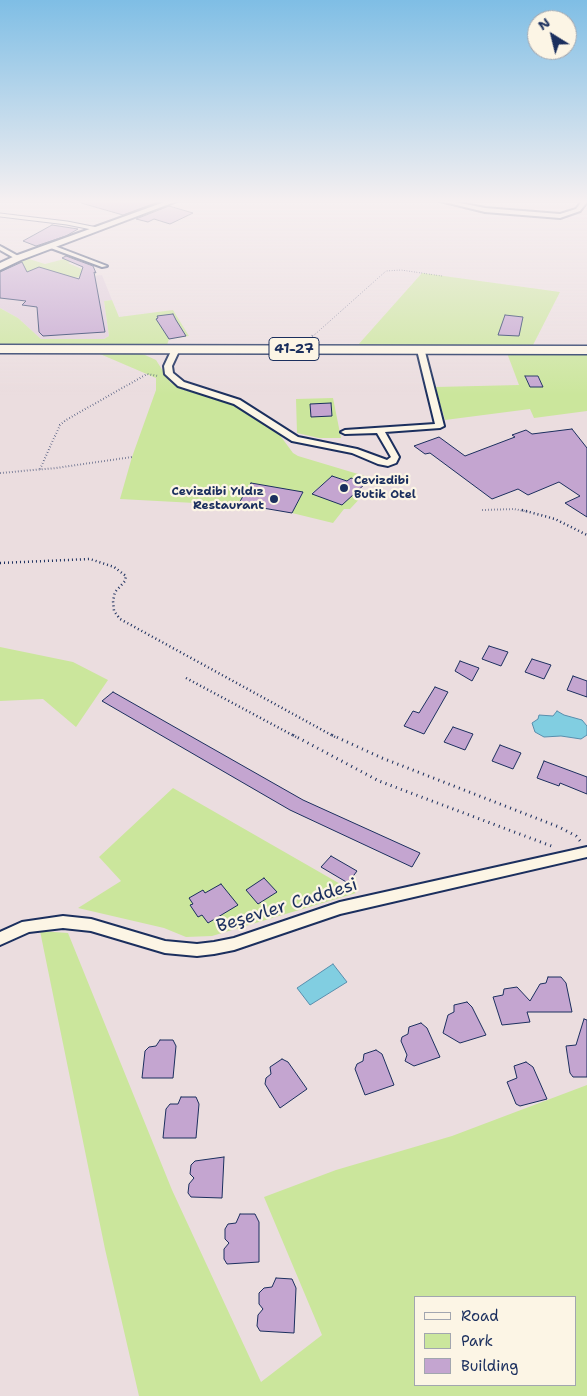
<!DOCTYPE html>
<html>
<head>
<meta charset="utf-8">
<style>
	body { margin:0 }
	#map { position:relative; width:587px; height:1396px; overflow:hidden; background:#ebdddf; font-family:"Shantell Sans",sans-serif }
	canvas { display:block }
	.legend { position:absolute; left:414px; top:1296px; width:162px; height:90px; box-sizing:border-box; background:#fcf5e5; border:1px solid #a2a6af; margin:0; padding:6px 9px; list-style:none; font-size:15px; color:#1b2f5e }
	.legend li { display:flex; align-items:center; gap:10px; height:25px }
	.legend b { width:25px; border:1px solid #a2a6af }
	.north { position:absolute; left:527px; top:10px; width:50px; height:50px; box-sizing:border-box; background:#fcf5e5; border:1px solid #a2a6af; border-radius:50%; rotate:324deg; font-size:14px; font-weight:700; line-height:20px; text-align:center; color:#1b2f5e }
	.north::after { content:''; display:block; margin:auto; width:18px; height:22px; background:#1b2f5e; clip-path:polygon(50% 0,100% 100%,50% 72%,0 100%) }
</style>
</head>
<body>
<div id="map">
<canvas width="587" height="1396"></canvas>
<ul class="legend">
<li><b style="height:6px;background:#fcf5e5"></b>Road</li>
<li><b style="height:14px;background:#cbe69c"></b>Park</li>
<li><b style="height:14px;background:#c4a5d0"></b>Building</li>
</ul>
<div class="north">N</div>
</div>
<script>
const c = document.querySelector('canvas').getContext('2d');
c.lineJoin = 'round';
function paint(path, color) { c.fillStyle = color; c.fill(path, 'evenodd'); }
const shape = rows => new Path2D(rows.map(r => 'M' + r).join(''));
function trace(path, color, width, dash) { c.strokeStyle = color; c.lineWidth = width; c.lineCap = dash ? 'butt' : 'round'; c.setLineDash(dash || []); c.stroke(path); }
function label(font, color, halo, rows, align = 'center') {
  c.font = font + ' "Shantell Sans",sans-serif'; c.lineWidth = 4.5; c.setLineDash([]); c.textBaseline = 'middle'; c.strokeStyle = halo; c.fillStyle = color; for (const [text, x, y, turn = 0] of rows) {
    c.save(); c.translate(x, y); c.rotate((+turn || 0) * Math.PI / 180); c.textAlign = isNaN(turn) ? turn : align; if (halo) c.strokeText(text, 0, 0); c.fillText(text, 0, 0); c.restore();
  }
}
const built = shape([
	[102,275,112,300,104,301,109,336,104,339,41,339,18,318,0,308,0,276,47,281]
]);
const green = shape([
	[72,257,78,259,68,263,96,275,47,281,0,276,0,271,26,258,45,264],
	[422,273,560,292,532,347,357,346],
	[112,300,119,317,173,310,189,336,169,339,167,345,0,346,0,308,18,318,41,339,104,339,109,336,104,301],
	[93,351,133,352,145,355,156,360,170,382,181,389,236,405,252,415,279,434,293,453,298,456,378,480,373,486,351,478,347,481,332,476,312,493,342,505,357,491,365,493,350,509,344,509,333,523,292,513,303,493,251,483,242,498,255,500,251,506,120,499,132,457,156,390,156,378],
	[584,352,587,355,587,411,534,418,530,409,445,420,435,387,519,385,507,353],
	[333,398,341,438,319,438,297,433,296,399],
	[0,647,73,662,108,680,76,727,43,699,0,701],
	[173,788,356,893,212,936,186,937,164,928,78,908,121,881,99,857],
	[40,931,68,933,172,1190,261,1382,322,1335,264,1197,336,1170,452,1136,587,1085,587,1396,139,1396,105,1249],
	[416,1297,576,1297,576,1385,416,1385]
]);
const water = shape([
	[557,711,564,715,582,720,587,726,587,735,581,739,561,736,544,737,535,732,532,723,538,719,539,715,553,716,557,711],
	[333,964,347,982,310,1005,297,988,333,964]
]);
const building = shape([
	[82,200,149,200,158,202,123,215,81,203,82,200],
	[169,206,193,213,170,224,154,219,148,222,136,219,169,206],
	[52,225,78,229,66,236,36,246,23,241,52,225],
	[66,256,93,266,96,273,94,272,105,332,43,336,39,332,37,307,22,305,26,301,0,298,0,272,22,262,27,272,39,267,79,279,83,267,62,258,66,256],
	[173,314,176,320,186,336,169,339,156,319,158,318,157,316,173,314],
	[505,315,523,317,519,336,498,335,505,315],
	[525,376,538,376,543,387,530,387,525,376],
	[331,403,332,416,311,417,310,404,331,403],
	[572,429,587,448,587,517,565,503,580,496,559,482,528,495,518,489,492,499,430,453,425,454,414,446,439,437,465,456,515,437,512,435,526,430,532,434,572,429],
	[332,476,347,481,351,478,366,483,342,505,312,494,332,476],
	[251,483,303,492,292,513,251,506,253,503,239,503,251,483],
	[489,646,508,652,501,666,482,659,489,646],
	[532,659,551,665,544,679,525,672,532,659],
	[460,661,479,668,472,681,455,671,460,661],
	[573,676,587,681,587,697,567,690,573,676],
	[435,687,448,692,424,734,404,726,413,711,419,713,435,687],
	[113,692,303,800,420,853,412,867,290,810,102,701,113,692],
	[453,727,473,734,465,750,444,742,453,727],
	[500,745,521,753,513,769,492,761,500,745],
	[544,761,587,777,587,794,560,783,559,786,537,778,544,761],
	[331,856,357,871,348,883,321,867,331,856],
	[264,878,277,892,258,904,246,890,264,878],
	[221,884,238,905,208,923,202,915,198,917,190,905,193,904,189,898,203,890,205,893,221,884],
	[548,977,561,977,566,983,572,1012,527,1012,530,1022,502,1025,493,997,503,995,504,989,517,987,530,1001,540,984,546,983,548,977],
	[467,1002,472,1007,486,1035,460,1043,443,1033,448,1015,454,1012,454,1005,467,1002],
	[584,1019,587,1020,587,1077,573,1077,570,1073,566,1046,576,1045,584,1019],
	[421,1023,427,1028,440,1057,414,1066,405,1061,407,1055,401,1041,402,1037,408,1034,409,1027,421,1023],
	[160,1040,173,1040,176,1046,173,1078,142,1078,145,1051,149,1047,156,1046,160,1040],
	[376,1050,382,1054,394,1085,365,1095,355,1069,357,1064,363,1061,364,1054,376,1050],
	[282,1059,288,1062,307,1089,280,1108,265,1084,266,1078,271,1074,270,1067,282,1059],
	[526,1062,533,1067,547,1099,520,1106,516,1104,507,1082,517,1078,514,1066,526,1062],
	[181,1097,196,1097,199,1104,196,1138,163,1138,166,1109,170,1104,178,1104,181,1097],
	[224,1157,222,1198,191,1197,188,1193,189,1184,194,1178,190,1174,191,1165,195,1161,224,1157],
	[240,1214,255,1214,259,1222,259,1262,227,1264,224,1259,224,1249,229,1243,225,1239,225,1229,228,1224,236,1223,240,1214],
	[276,1278,292,1279,296,1288,294,1333,260,1331,257,1326,258,1315,263,1309,259,1304,259,1293,264,1288,272,1287,276,1278]
]);
const pathFar3 = shape([
	[312,337,386,271,401,270,442,276]
]);
const pathFar2 = shape([
	[310,338,313,335],
	[40,469,60,425,66,420,147,374,158,376],
	[0,473,56,468,132,457],
	[482,510,514,509,529,512]
]);
const pathFar1 = shape([
	[522,510,555,519,587,535],
	[0,563,90,559,114,567,126,576,125,581,115,592,113,601,114,611,120,619,335,737],
	[186,678,296,737]
]);
const path = shape([
	[293,735,379,781,554,847],
	[332,735,382,758,559,827,576,836,581,842]
]);
const lane = shape([
	[0,215,67,223,97,229]
]);
const street = shape([
	[436,200,445,200,485,208,560,214,576,209,583,200,587,200,587,202,580,211,560,218,485,212,436,200],
	[48,245,52,245,107,266,102,267,48,247,48,245],
	[0,246,20,257,21,258,16,259,0,250,0,246],
	[173,347,180,349,172,366,173,373,184,382,240,400,298,437,357,449,387,460,391,457,377,433,345,434,341,432,345,430,435,424,417,350,424,348,444,426,440,428,385,432,399,457,396,463,388,466,378,464,352,453,292,441,234,404,178,386,165,374,164,366,173,347],
	[587,847,587,857,340,914,234,950,214,954,197,956,165,953,91,931,63,928,29,932,0,945,0,932,22,922,63,916,91,919,165,941,197,944,214,942,234,938,340,902,587,847]
]);
const secondary = shape([
	[170,200,180,200,21,260,0,270,0,263,15,256,170,200]
]);
const primary = shape([
	[0,345,587,346,587,354,0,353,0,345]
]);
const markers = [
	[344,488,5,"#1b2f5e"],
	[274,499,5,"#1b2f5e"]
];
const farPoinames = [
	["Cevizdibi",354,481],
	["Butik Otel",354,495],
	["Cevizdibi Yıldız",264,492,"right"],
	["Restaurant",264,506,"right"]
];
const shields = [
	[294,349,50]
];
const shieldNames = [
	["41-27",294,349]
];
const nearStreetnames = [
	["Beşevler Caddesi",287,906,-17]
];
paint(built, '#dfccda');
paint(green, '#cbe69c');
paint(water, '#81cee1');
trace(water, '#588ead', 1);
paint(building, '#c4a5d0');
trace(building, '#1b2f5e', 1);
trace(lane, '#1b2f5e', 5);
trace(street, '#1b2f5e', 4);
trace(secondary, '#1b2f5e', 4);
trace(primary, '#1b2f5e', 3);
trace(pathFar3, '#1b2f5e', 1, [0.5, 2]);
trace(pathFar2, '#1b2f5e', 2, [0.5, 2.5]);
trace(pathFar1, '#1b2f5e', 2.5, [1, 3]);
trace(path, '#1b2f5e', 3, [1, 4.5]);
trace(lane, '#fcf5e5', 3);
paint(street, '#fcf5e5');
paint(secondary, '#fcf5e5');
paint(primary, '#fcf5e5');
const sky = c.createLinearGradient(0, 0, 0, 395);
sky.addColorStop(0, '#7fbee5');
sky.addColorStop(0.51, '#f6f0f1');
sky.addColorStop(1, '#f6f0f100');
c.fillStyle = sky;
c.fillRect(0, 0, 587, 395);
for (const [x, y, r, color] of markers) { const dot = new Path2D(); dot.arc(x, y, r, 0, 2 * Math.PI); c.fillStyle = color; c.fill(dot); trace(dot, '#fcf5e5', 2); }
label('bold 12px', '#1b2f5e', '#fcf5e5', farPoinames, 'left');
for (const [x, y, w] of shields) { const box = new Path2D(); box.roundRect(x - w / 2, y - 11.5, w, 23, 4); c.fillStyle = '#fcf5e5'; c.fill(box); trace(box, '#1b2f5e', 1); }
label('bold 14px', '#1b2f5e', null, shieldNames);
label('18px', '#1b2f5e', '#fcf5e5', nearStreetnames);
</script>
</body>
</html>
